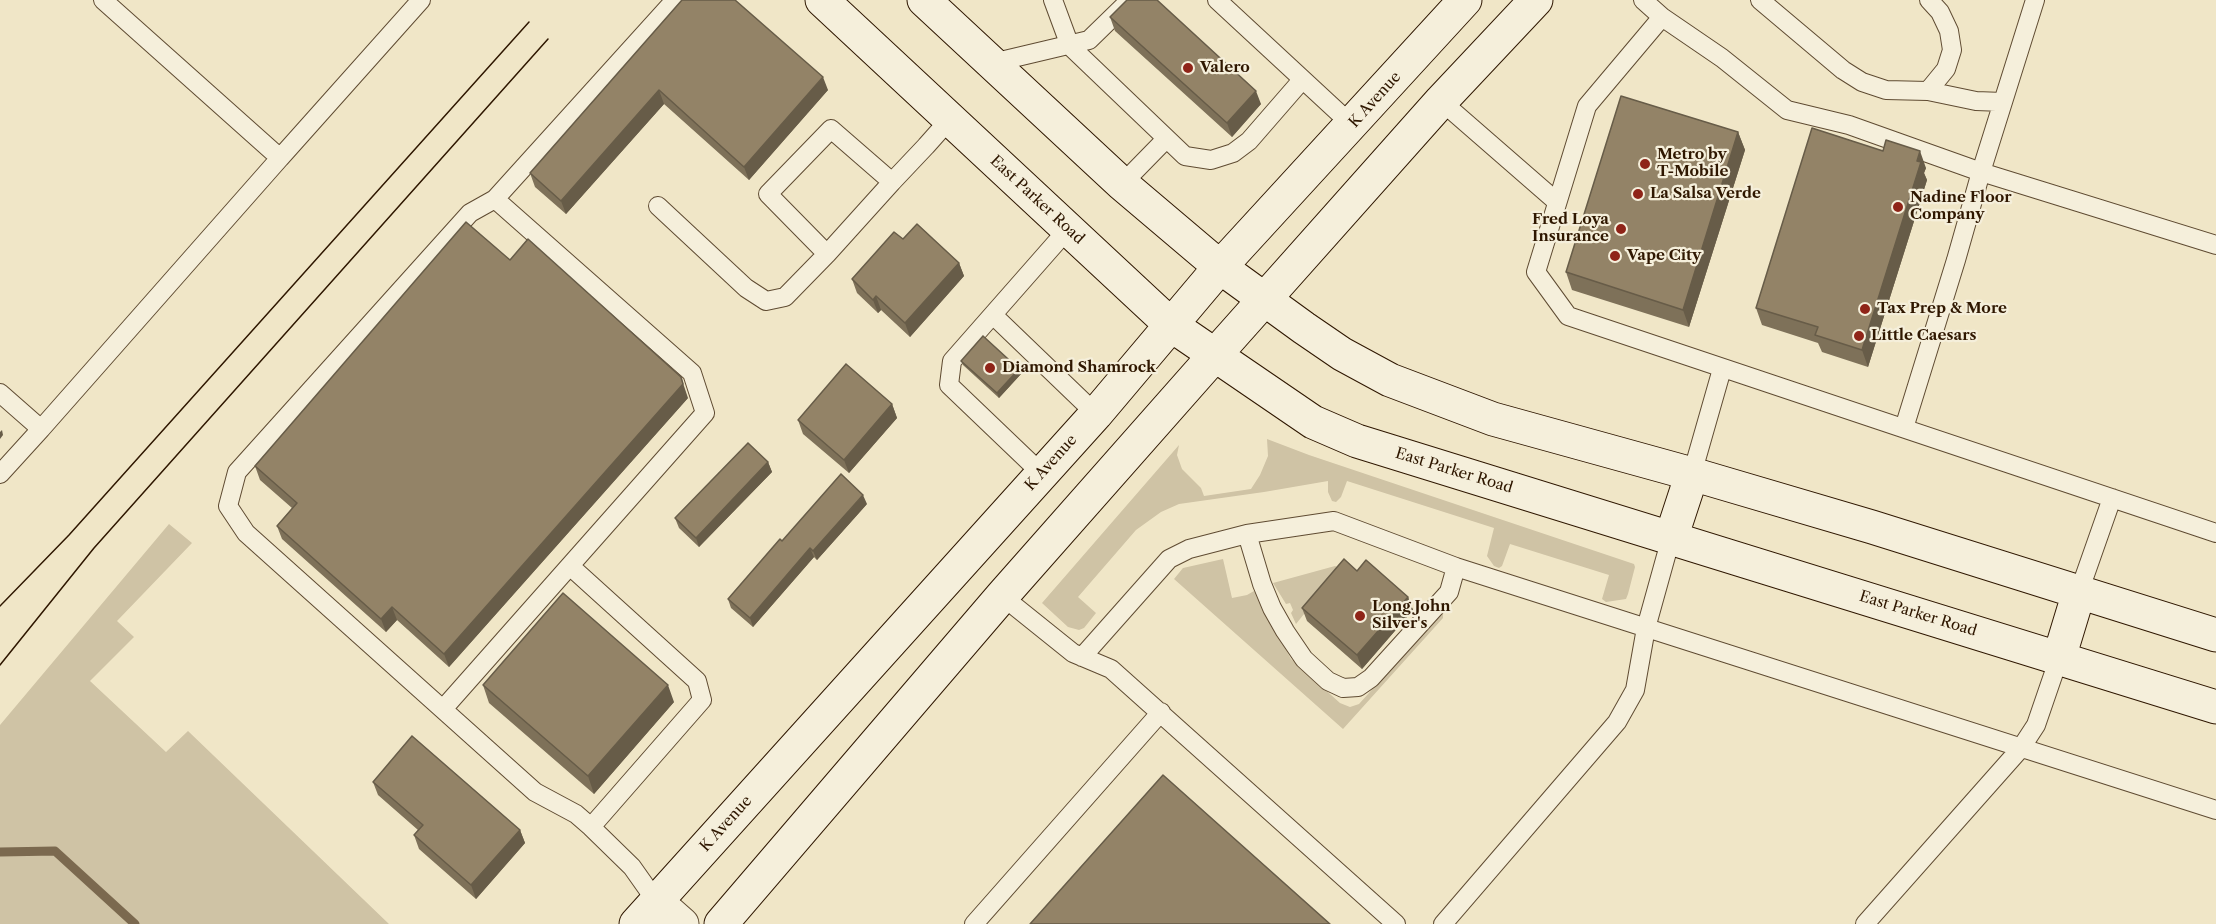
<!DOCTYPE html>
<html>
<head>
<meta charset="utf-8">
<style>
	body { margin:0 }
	canvas { display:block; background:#f0e6c7 }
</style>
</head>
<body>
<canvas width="2216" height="924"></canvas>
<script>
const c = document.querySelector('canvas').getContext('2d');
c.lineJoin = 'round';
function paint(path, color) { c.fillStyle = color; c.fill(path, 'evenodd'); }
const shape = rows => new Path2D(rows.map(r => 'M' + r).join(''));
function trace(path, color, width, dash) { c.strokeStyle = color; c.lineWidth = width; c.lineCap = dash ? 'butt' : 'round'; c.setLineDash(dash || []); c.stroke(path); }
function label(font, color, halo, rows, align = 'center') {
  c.font = font + ' "Libre Caslon Text",serif'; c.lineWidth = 4.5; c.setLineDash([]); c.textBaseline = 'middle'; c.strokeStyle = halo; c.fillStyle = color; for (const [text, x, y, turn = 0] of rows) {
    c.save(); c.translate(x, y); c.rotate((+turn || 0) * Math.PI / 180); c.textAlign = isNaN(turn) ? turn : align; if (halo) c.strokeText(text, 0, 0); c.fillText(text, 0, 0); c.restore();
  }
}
const green = shape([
	[1267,439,1309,455,1634,564,1635,567,1628,594,1626,599,1606,602,1602,599,1609,575,1510,544,1502,566,1499,568,1494,566,1487,556,1494,528,1347,481,1341,497,1336,502,1332,501,1328,492,1328,481,1264,492,1179,504,1161,512,1136,530,1078,597,1096,613,1084,628,1079,630,1068,627,1042,603,1179,445,1177,455,1182,469,1201,488,1204,496,1251,489,1260,475,1268,456],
	[169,524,192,543,117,621,134,637,90,681,166,752,188,731,389,924,0,924,0,725],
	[1223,559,1232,598,1247,595,1254,591,1291,659,1340,703,1350,707,1359,704,1443,611,1443,618,1343,729,1174,579,1183,568],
	[1335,566,1348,571,1312,604,1296,624,1291,613,1293,610,1290,603,1286,604,1273,583]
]);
const stream = shape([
	[0,852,55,851,135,924]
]);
const service = shape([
	[1053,0,1070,46,1185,156,1211,160,1233,153,1249,141,1302,80],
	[1217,0,1352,125],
	[1643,0,1662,17,1587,106,1536,272,1568,316,2216,533],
	[1760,0,1843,70,1862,82,1886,90,1928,91,1976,101,2003,102],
	[1662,17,1722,58,1787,110,1849,125,1981,172,2035,0],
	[992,63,1089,40,1130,0],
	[1928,91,1946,69,1952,50,1949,31,1940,12,1929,0],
	[1441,101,1557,202],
	[280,158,421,0],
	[892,182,831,129,768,194,827,254,892,182,926,146,950,119],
	[1122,184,1166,139],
	[658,206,746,288,766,301,785,297,827,254],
	[993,315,1096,414],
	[0,393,41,429,280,158,103,0],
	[1904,428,1956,260,1981,172,2216,245],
	[1041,473,949,385,952,361,1068,229],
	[0,474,41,429],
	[1692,474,1722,369],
	[1247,534,1262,584,1272,608,1285,631,1304,659,1328,681,1343,688,1358,687,1371,678,1449,592,1456,567],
	[570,566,697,681,702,700,591,827],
	[2079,592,2112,498],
	[1002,596,1073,653,1111,669,1396,924],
	[1082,657,1169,559,1189,549,1247,534,1334,521,1456,567,2216,810],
	[443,709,705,413,692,373,495,199],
	[656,901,632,867,591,827,576,814,535,792,246,533,228,506,237,472,470,213,495,199,675,0],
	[974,924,1161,712],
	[1443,924,1617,722,1635,690,1646,628,1671,538],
	[1865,924,2021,748,2036,725,2059,658]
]);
const minor = shape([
	[656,901,682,924]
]);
const secondary = shape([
	[822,0,1171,325,1313,422,1357,441,2216,707],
	[924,0,1122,184,1220,267,1304,328,1342,354,1390,380,1493,419,1692,474,1872,527,2216,635],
	[1671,538,1692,474],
	[2059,658,2079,592],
	[636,924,1096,414,1220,267,1465,0],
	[721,924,1002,596,1214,356,1441,101,1536,0]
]);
const tram = shape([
	[0,606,69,535,529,22],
	[0,665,94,548,548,39]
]);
const wall = shape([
	[682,0,828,90,749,180,664,104,566,214,535,187,530,173],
	[1110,17,1261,104,1232,137,1115,31],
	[1738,132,1745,150,1689,327,1572,290,1566,272],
	[1883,151,1926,168,1924,173,1927,180,1868,367,1822,352,1818,343,1762,325,1756,308],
	[903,239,959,263,964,276,910,337,881,310,878,313,857,293,852,279],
	[961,361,1019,369,1021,374,999,398,963,365],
	[688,398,449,667,397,620,386,632,282,539,277,526,292,508,260,480,255,466],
	[892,404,897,418,849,473,803,434,798,420],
	[768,462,772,472,699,547,679,528,675,518],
	[867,504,817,560,814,557,753,627,731,608,728,599,782,541],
	[1357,571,1408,597,1413,610,1362,669,1307,621,1302,608],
	[483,685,674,702,594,794,489,703],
	[373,782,520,830,525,843,476,899,419,849,414,835,418,830,378,795]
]);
const shadedWall = shape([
	[823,77,828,90,749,180,744,167],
	[659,90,664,104,566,214,561,201],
	[1256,91,1261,104,1232,137,1227,123],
	[1738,132,1745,150,1689,327,1683,310],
	[1920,151,1926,168,1924,173,1927,180,1868,367,1862,350],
	[959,263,964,276,910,337,905,323],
	[876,296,881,310,878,313,873,300],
	[1019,369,1021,374,999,398,997,393],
	[681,377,688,398,449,667,444,654],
	[892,404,897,418,849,473,844,460],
	[2,430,3,435,0,439,0,432],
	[768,462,772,472,699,547,696,538],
	[863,495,867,504,817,560,813,551],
	[810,548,814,557,753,627,750,618],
	[1408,597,1413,610,1362,669,1357,655],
	[392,607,397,620,386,632,381,619],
	[668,685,674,702,594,794,588,776],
	[520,830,525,843,476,899,471,885]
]);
const building = shape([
	[682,0,735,0,823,77,744,167,659,90,561,201,530,173,682,0],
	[1127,0,1157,0,1256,91,1227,123,1110,17,1127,0],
	[1621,96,1738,132,1683,310,1566,272,1621,96],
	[1812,128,1883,151,1886,140,1920,151,1917,161,1921,162,1862,350,1815,335,1818,327,1756,308,1812,128],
	[466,222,510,260,528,239,681,377,683,384,444,654,392,607,381,619,277,526,297,503,255,466,466,222],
	[917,224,959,263,905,323,876,296,873,300,852,279,894,232,903,239,917,224],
	[983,336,1019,369,997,393,961,361,983,336],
	[846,364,892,404,844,460,798,420,846,364],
	[748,443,768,462,696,538,675,518,748,443],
	[841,474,863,495,813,551,810,548,750,618,728,599,780,539,782,541,841,474],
	[1344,559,1357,571,1366,560,1408,597,1357,655,1302,608,1344,559],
	[563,593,668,685,588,776,483,685,563,593],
	[412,736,520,830,471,885,414,835,423,825,373,782,412,736],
	[1163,775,1330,924,1030,924,1163,775]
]);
const markers = [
	[1188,68,6,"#8f2418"],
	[1645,164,6,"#8f2418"],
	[1638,194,6,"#8f2418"],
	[1898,207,6,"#8f2418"],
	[1621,229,6,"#8f2418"],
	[1615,256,6,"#8f2418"],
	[1865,309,6,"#8f2418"],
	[1859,336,6,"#8f2418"],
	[990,368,6,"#8f2418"],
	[1360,616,6,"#8f2418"]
];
const poiNames = [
	["Valero",1200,68],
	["Metro by",1657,155],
	["T-Mobile",1657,172],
	["La Salsa Verde",1650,194],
	["Nadine Floor",1910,198],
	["Company",1910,215],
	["Fred Loya",1609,220,"right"],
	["Insurance",1609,237,"right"],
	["Vape City",1627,256],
	["Tax Prep & More",1877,309],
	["Little Caesars",1871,336],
	["Diamond Shamrock",1002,368],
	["Long John",1372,607],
	["Silver's",1372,624]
];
const streetNames = [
	["K Avenue",1375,100,-48],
	["East Parker Road",1037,200,43],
	["K Avenue",1051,463,-48],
	["East Parker Road",1454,471,17],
	["East Parker Road",1918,614,17],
	["K Avenue",726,824,-48]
];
paint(green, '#cfc3a5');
trace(stream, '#7b694f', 9);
trace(service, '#5f4b32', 20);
trace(minor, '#5f4b32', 35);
trace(secondary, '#2f1700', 35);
trace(service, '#f5efdb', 18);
trace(minor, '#f5efdb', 33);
trace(secondary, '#f5efdb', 33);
trace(tram, '#2f1700', 1.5);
paint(wall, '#7e7159');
paint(shadedWall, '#675c48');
paint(building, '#938367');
trace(building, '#675c48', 1.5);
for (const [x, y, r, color] of markers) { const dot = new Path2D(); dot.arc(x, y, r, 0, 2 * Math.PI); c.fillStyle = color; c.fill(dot); trace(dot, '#f5efdb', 2); }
label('bold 15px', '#2f1700', '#f5efdb', poiNames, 'left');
label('15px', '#2f1700', '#f5efdb', streetNames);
</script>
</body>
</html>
